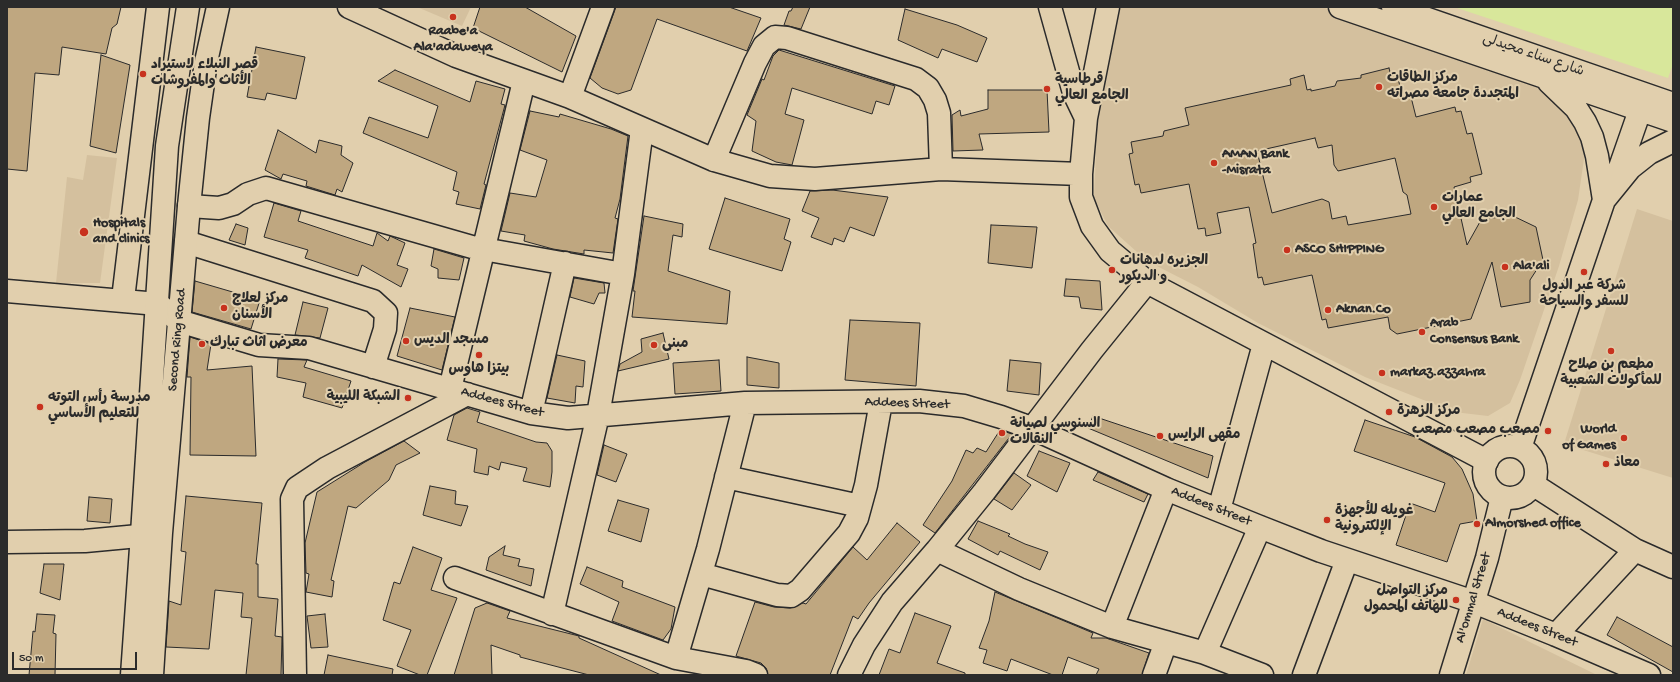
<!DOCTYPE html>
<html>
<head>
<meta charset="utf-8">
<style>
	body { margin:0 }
	#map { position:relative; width:1680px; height:682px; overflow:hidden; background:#e1cfad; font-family:"Gochi Hand",sans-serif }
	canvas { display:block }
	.frame { position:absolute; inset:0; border:8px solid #2b2b2b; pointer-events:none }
	.scale { position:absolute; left:12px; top:652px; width:125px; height:18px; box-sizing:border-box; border:2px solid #2b2b2b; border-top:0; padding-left:5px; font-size:12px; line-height:14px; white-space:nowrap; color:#2b2b2b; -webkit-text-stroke:3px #e1cfad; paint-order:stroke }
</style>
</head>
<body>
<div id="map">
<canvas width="1680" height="682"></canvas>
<div class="frame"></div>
<div class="scale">50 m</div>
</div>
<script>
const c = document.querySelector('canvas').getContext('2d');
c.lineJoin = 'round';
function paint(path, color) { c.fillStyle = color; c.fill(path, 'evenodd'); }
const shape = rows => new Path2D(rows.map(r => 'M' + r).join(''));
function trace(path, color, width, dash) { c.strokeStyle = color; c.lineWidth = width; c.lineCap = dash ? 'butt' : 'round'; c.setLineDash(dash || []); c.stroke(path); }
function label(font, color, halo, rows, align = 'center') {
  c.font = font + ' "Gochi Hand","Playpen Sans Arabic",sans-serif'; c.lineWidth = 4; c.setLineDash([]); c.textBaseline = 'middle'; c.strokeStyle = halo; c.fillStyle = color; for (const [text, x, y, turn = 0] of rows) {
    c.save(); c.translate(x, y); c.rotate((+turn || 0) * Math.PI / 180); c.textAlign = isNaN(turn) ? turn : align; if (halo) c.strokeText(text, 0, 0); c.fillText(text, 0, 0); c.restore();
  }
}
const built = shape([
	[417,7,471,7,462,26],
	[1117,7,1322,7,1528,76,1555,97,1574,122,1585,152,1578,200,1559,266,1520,380,1510,403,1488,416,1454,412,1365,377,1258,323,1198,287,1147,261,1108,226,1094,198,1098,108],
	[87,155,117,158,100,283,56,283,67,177,83,180],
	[1637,209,1673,221,1673,478,1564,444],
	[1483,619,1597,675,1466,675]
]);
const green = shape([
	[1454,7,1673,7,1673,64,1668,78]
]);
const building = shape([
	[7,7,121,7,117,24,112,28,106,54,62,47,59,75,35,73,27,171,7,169,7,7],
	[480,7,525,7,576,36,562,72,473,28,480,7],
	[616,7,729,7,761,18,747,51,657,19,631,90,618,94,602,88,590,78,616,7],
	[793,7,810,7,801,29,784,25,789,11,791,11,793,7],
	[905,9,957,25,987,38,977,62,942,49,938,58,898,40,905,9],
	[256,47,305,57,296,99,267,93,265,100,247,97,256,47],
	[779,50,895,86,889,105,876,101,872,114,792,88,785,114,804,120,792,165,776,162,752,151,756,121,747,115,762,79,764,80,773,56,779,50],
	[101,55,130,65,116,153,90,146,101,55],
	[1389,68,1391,76,1397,74,1402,95,1410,93,1416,117,1455,107,1456,112,1461,111,1467,134,1472,133,1482,174,1470,177,1471,182,1454,187,1467,245,1481,220,1511,215,1536,227,1543,260,1530,280,1530,302,1501,307,1492,262,1471,319,1397,334,1390,329,1388,317,1328,328,1326,319,1322,320,1312,275,1264,285,1262,277,1258,278,1253,244,1256,243,1249,207,1217,213,1221,233,1206,236,1205,228,1198,229,1189,184,1141,193,1139,184,1135,185,1129,154,1133,153,1131,142,1163,136,1164,131,1189,125,1185,108,1291,85,1290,79,1304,75,1307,90,1311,89,1311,91,1335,86,1337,81,1361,78,1361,75,1389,68],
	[1315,138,1318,148,1332,145,1334,165,1338,171,1395,158,1403,192,1407,195,1411,214,1348,225,1346,216,1332,219,1329,202,1322,199,1272,213,1257,151,1315,138],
	[395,70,470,102,476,81,505,89,501,104,505,105,484,184,486,185,480,209,456,204,459,192,453,190,457,172,363,133,369,117,428,138,438,106,378,81,395,70],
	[988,90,1047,90,1049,132,979,134,983,150,953,151,952,115,960,110,961,116,988,109,988,90],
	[530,111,559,117,560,114,611,129,628,136,620,199,615,218,618,219,613,253,584,250,584,254,553,249,524,241,525,235,501,231,510,193,536,197,547,160,520,150,530,111],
	[278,130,316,153,319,140,342,146,341,155,353,163,342,192,337,189,335,195,306,186,307,181,283,174,281,179,265,170,278,130],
	[832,190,888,197,874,236,850,227,844,242,834,238,832,245,811,237,819,218,802,211,810,191,832,190],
	[725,198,790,219,784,239,791,242,782,271,709,249,725,198],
	[274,203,301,211,298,221,373,246,377,233,388,241,390,236,405,243,397,265,408,269,401,287,362,265,358,276,305,258,308,250,264,237,274,203],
	[644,216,683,224,682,237,673,235,668,271,730,291,727,324,632,317,635,291,633,291,644,216],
	[236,224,248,228,245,245,229,240,236,224],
	[991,225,1037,227,1032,268,988,263,991,225],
	[434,249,464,258,459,280,438,278,438,269,431,266,434,249],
	[574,278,604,283,605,293,599,293,594,304,570,297,574,278],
	[1066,279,1100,281,1102,310,1081,308,1079,297,1064,296,1066,279],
	[195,281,260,300,251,329,192,312,195,281],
	[303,302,328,308,320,338,295,335,303,302],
	[410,308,455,317,442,370,397,356,410,308],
	[850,320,920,323,916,386,845,380,850,320],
	[663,333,669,359,618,371,620,364,642,352,641,339,663,333],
	[190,337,211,344,207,370,252,366,256,456,190,455,191,377,187,377,190,337],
	[557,355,585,361,583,387,576,386,575,403,547,398,557,355],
	[747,357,779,363,779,388,747,385,747,357],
	[278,359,307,360,304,367,351,381,342,408,303,397,306,383,277,377,278,359],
	[719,360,721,391,675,394,673,363,719,360],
	[1010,360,1041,363,1039,395,1007,391,1010,360],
	[467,408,480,412,477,422,536,442,547,443,552,451,552,472,550,487,523,481,527,468,501,462,499,470,489,466,488,475,474,472,477,449,447,440,454,415,467,408],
	[1093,416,1213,456,1208,478,1088,428,1093,416],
	[1365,420,1415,437,1452,457,1462,469,1473,494,1477,521,1460,524,1447,562,1396,545,1410,503,1435,512,1445,483,1354,451,1365,420],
	[1000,430,1012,434,935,533,923,525,952,481,966,450,973,453,977,448,986,452,1000,430],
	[404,441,420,453,396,465,389,480,356,508,348,506,331,580,334,581,332,597,306,592,309,574,306,573,305,543,317,492,365,462,404,441],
	[604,445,627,454,616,482,597,475,604,445],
	[1039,451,1070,463,1057,492,1027,476,1039,451],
	[1098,472,1148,494,1144,502,1093,480,1098,472],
	[1014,473,1031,485,1012,510,994,499,1014,473],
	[430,486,456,491,455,504,468,506,461,526,423,515,430,486],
	[186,496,262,503,256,564,258,564,258,597,278,599,275,636,282,637,281,675,246,675,252,618,241,617,243,593,215,590,209,649,166,647,169,601,181,605,186,552,181,551,186,496],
	[89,497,112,499,110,523,87,521,89,497],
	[618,500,649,509,641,542,608,531,618,500],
	[978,521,1010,534,1008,536,1025,544,1048,552,1040,570,1000,551,998,555,968,539,978,521],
	[897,523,920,542,869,603,858,619,853,616,830,675,768,675,766,668,761,663,736,656,755,602,774,607,790,608,803,603,806,604,853,547,867,560,897,523],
	[505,546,503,555,520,559,518,566,534,569,531,586,486,570,489,557,505,546],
	[413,547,442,558,431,590,457,598,427,675,420,675,397,666,411,630,383,620,394,582,400,584,413,547],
	[44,564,64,564,60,600,40,593,44,564],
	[587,567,623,581,622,587,675,607,671,629,663,640,612,621,619,602,580,584,587,567],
	[995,592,1093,633,1091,638,1106,638,1149,653,1142,675,1096,675,1099,669,1068,657,1062,675,1053,675,1011,659,1007,671,983,663,987,650,979,648,989,621,995,592],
	[487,603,510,611,507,618,579,636,579,638,661,675,589,675,520,657,520,655,491,645,492,675,454,675,475,608,487,603],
	[915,613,951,626,937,663,965,673,965,675,879,675,889,649,900,653,915,613],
	[37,614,55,615,53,633,56,634,55,675,29,675,33,631,35,632,37,614],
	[325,614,328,647,311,648,307,616,325,614],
	[1617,617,1673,647,1673,672,1607,635,1617,617],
	[328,655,393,669,392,675,324,675,328,655]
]);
const minor = shape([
	[349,7,456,56,570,97,714,160,770,176,815,179,941,169,1081,174],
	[1050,7,1074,93,1086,118],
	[1108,7,1086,118,1081,174,1081,197,1092,226,1110,251,1147,282,1487,461],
	[570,97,603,7],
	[714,160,755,63,764,46,775,37,787,38,916,79,928,88,935,100,939,113,941,169],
	[189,206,219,208,233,204,248,194,266,188,472,247,623,274],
	[186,242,373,301,386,313,385,329,373,367],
	[7,291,158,304,179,321,259,345,309,348,531,413,568,418,745,403,919,401,964,406,1001,417,1034,429,1166,489,1260,527,1321,551,1474,602,1556,635,1649,675],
	[123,299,158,7],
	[450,389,524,81],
	[531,413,565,263],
	[726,477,860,506],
	[1534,485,1635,550,1673,567],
	[1219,510,1264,344],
	[7,542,85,541,160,534],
	[937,550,1019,589,1112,627,1205,653,1262,675],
	[701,574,777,595,791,596,800,590,849,533,857,518,866,485,881,402],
	[455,578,676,658,746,671,756,675],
	[552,614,598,415,623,274,642,129],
	[1112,627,1166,489],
	[1556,635,1635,550],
	[1205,653,1260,527],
	[676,658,708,549,745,403],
	[295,675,292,499,297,488,327,468,467,394],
	[849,675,864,645,892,602,937,550,984,492,1092,350,1147,282],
	[1154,675,1166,642],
	[1304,675,1347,560]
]);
const major = shape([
	[1340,7,1673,121],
	[1393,7,1673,104],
	[1549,82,1576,108,1585,122,1592,137,1597,156,1604,200],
	[1616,179,1645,96],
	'1484 472a26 26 0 1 1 52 0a26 26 0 1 1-52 0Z',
	[1520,448,1604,200,1630,168,1649,153,1673,141],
	[132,675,142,534,167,146,188,7],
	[152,675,161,533,189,206,198,118,206,62,218,7],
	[1451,675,1487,558,1502,497]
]);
const markers = [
	[453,17,4,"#c8321e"],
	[143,74,4,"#c8321e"],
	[1379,87,4,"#c8321e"],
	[1047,89,4,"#c8321e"],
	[1214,163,4,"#c8321e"],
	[1434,207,4,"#c8321e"],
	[84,232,5,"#c8321e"],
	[1287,250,4,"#c8321e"],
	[1505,267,4,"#c8321e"],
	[1112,270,4,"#c8321e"],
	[1584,272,4,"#c8321e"],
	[224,308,4,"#c8321e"],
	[1328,310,4,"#c8321e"],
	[1422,332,4,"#c8321e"],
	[406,341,4,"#c8321e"],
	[202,344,4,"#c8321e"],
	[654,345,4,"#c8321e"],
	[1611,351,4,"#c8321e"],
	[479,355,4,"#c8321e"],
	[1382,373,4,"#c8321e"],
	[408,398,4,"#c8321e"],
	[40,407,4,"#c8321e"],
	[1389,412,4,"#c8321e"],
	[1548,431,4,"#c8321e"],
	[1002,433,4,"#c8321e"],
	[1160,436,4,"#c8321e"],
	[1624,438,4,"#c8321e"],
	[1606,464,4,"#c8321e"],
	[1327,520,4,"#c8321e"],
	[1477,524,4,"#c8321e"],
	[1456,600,4,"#c8321e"]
];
const poiNames = [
	["Raabe'a",453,32,"center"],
	["Ala'adaweya",453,48,"center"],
	["قصر النبلاء ﻻستيراد",151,66],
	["اﻷثاث والمفروشات",151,82],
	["مركز الطاقات",1387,79],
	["المتجددة جامعة مصراته",1387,95],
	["قرطاسية",1055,81],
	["الجامع العالي",1055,97],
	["AMAN Bank",1222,155],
	["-Misrata",1222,171],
	["عمارات",1442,199],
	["الجامع العالي",1442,215],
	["Hospitals",93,224],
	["and clinics",93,240],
	["ASCO SHIPPING",1295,250],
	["الجزيره لدهانات",1120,262],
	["و الديكور",1120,278],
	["Ala'ali",1513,267],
	["شركة عبر الدول",1584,287,"center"],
	["للسفر والسياحة",1584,303,"center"],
	["مركز لعلاج",232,300],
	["الأسنان",232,316],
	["Aknan.Co",1336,310],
	["Arab",1430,324],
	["Consensus Bank",1430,340],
	["مسجد الديس",414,341],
	["معرض اثاث تبارك",210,344],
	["مبنى",662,345],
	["مطعم بن صلاح",1611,366,"center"],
	["للمأكولات الشعبية",1611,382,"center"],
	["بيتزا هاوس",479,370,"center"],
	["markaz.azzahra",1390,373],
	["الشبكة الليبية",400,398,"right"],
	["مدرسة رأس التوته",48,399],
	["للتعليم الأساسي",48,415],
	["مركز الزهرة",1397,412],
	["السنوسي لصيانة",1010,425],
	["النقالات",1010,441],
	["World",1616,430,"right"],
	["of Games",1616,446,"right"],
	["مصعب مصعب مصعب",1540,431,"right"],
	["مقهى الرايس",1168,436],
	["معاذ",1614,464],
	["غويله للأجهزة",1335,512],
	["الإلكترونية",1335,528],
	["Almorshed office",1485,524],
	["مركز التواصل",1448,592,"right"],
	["للهاتف المحمول",1448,608,"right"]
];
const streetNames = [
	["شارع سناء محيدلى",1533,56,19],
	["Second Ring Road",178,340,-85],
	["Addees Street",502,403,15],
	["Addees Street",907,404,2],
	["Addees Street",1211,507,22],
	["Al'ommal Street",1474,598,-73],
	["Addees Street",1537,628,22]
];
paint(built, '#d4c09e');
paint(green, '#d8e79b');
paint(building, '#bfa780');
trace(building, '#2b2b2b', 1);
trace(minor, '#2b2b2b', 25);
trace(major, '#2b2b2b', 25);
trace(minor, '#e1cfad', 22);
trace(major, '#e1cfad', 22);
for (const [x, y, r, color] of markers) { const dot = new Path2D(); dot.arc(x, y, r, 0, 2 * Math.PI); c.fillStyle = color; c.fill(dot); trace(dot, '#e1cfad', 1.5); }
label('bold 14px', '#2b2b2b', '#e1cfad', poiNames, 'left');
label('14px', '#2b2b2b', '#e1cfad', streetNames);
</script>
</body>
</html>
